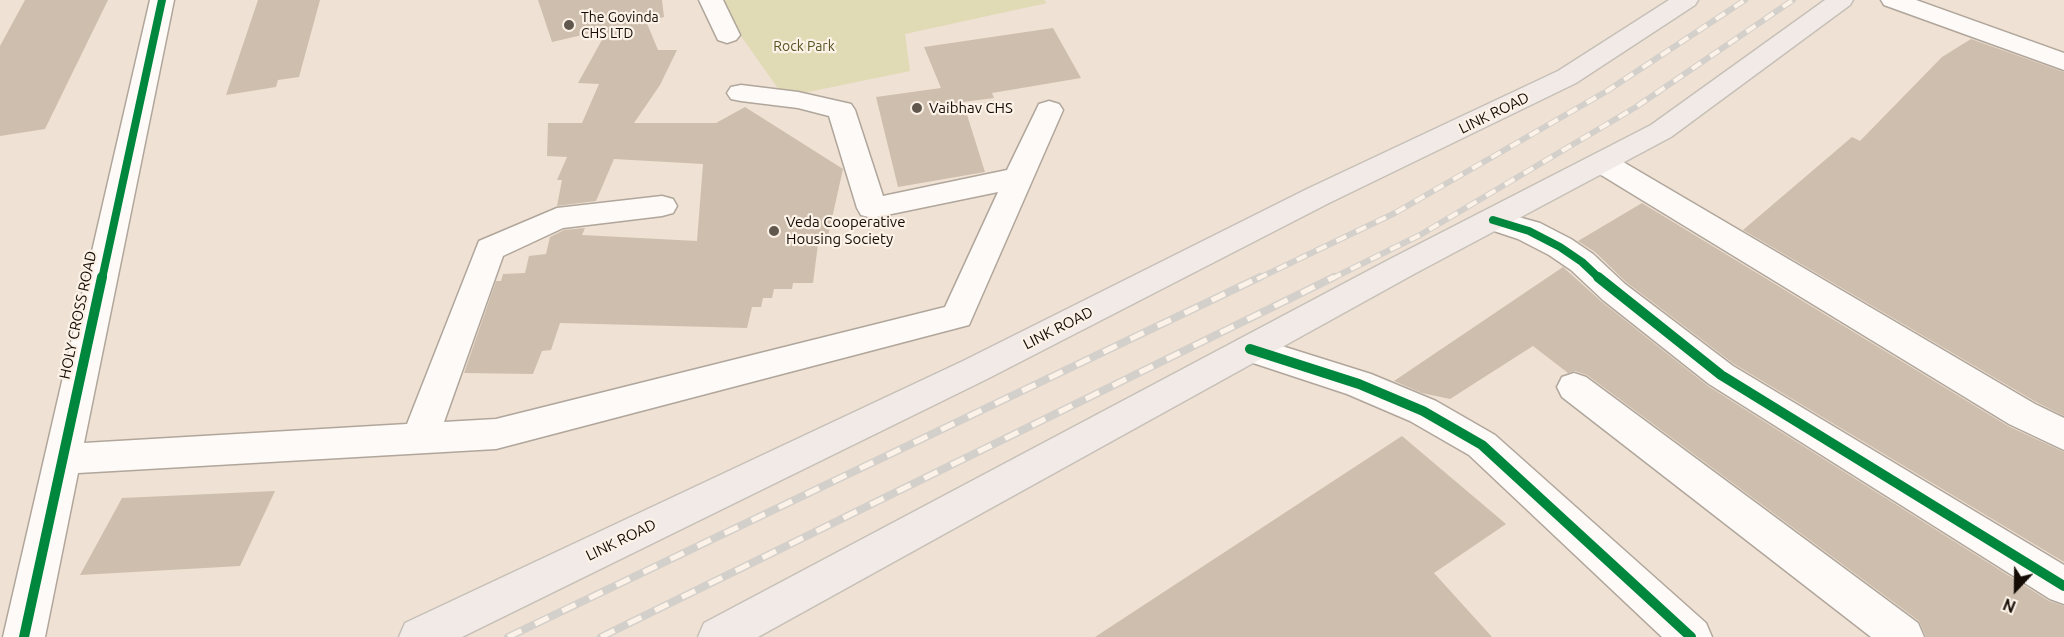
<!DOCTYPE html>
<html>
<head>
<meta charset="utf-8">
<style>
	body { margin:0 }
	#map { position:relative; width:2064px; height:637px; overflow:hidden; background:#efe1d3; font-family:Ubuntu,sans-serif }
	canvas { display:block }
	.north { position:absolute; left:1986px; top:559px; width:60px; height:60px; -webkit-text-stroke:4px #fcf2e7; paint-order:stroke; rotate:202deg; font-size:16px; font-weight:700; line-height:24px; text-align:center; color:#150d05 }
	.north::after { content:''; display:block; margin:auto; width:21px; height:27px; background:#150d05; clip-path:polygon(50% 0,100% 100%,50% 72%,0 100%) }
</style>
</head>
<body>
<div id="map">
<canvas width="2064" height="637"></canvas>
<div class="north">N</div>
</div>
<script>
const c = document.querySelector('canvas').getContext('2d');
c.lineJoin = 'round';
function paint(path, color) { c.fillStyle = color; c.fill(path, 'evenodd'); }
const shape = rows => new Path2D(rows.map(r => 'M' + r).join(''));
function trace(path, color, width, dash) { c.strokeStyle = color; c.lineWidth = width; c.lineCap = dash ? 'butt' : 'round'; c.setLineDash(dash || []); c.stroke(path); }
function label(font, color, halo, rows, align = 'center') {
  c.font = font + ' Ubuntu,sans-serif'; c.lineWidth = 4.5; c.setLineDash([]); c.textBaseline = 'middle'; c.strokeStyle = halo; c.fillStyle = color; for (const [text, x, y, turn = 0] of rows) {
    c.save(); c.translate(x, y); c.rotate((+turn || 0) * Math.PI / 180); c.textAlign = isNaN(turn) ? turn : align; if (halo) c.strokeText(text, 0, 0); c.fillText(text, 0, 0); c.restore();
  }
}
const green = shape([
	[720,0,1044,0,1047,3,905,34,910,71,784,97,724,12]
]);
const building = shape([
	[25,0,108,0,45,129,0,136,0,46],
	[258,0,320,0,299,77,278,80,276,87,226,95],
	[538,0,662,0,664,17,646,21,658,50,677,50,660,85,634,123,716,123,745,107,843,169,828,236,819,236,813,283,793,283,792,289,774,289,772,298,763,298,761,307,752,307,747,328,560,323,551,350,542,351,533,374,464,373,496,281,501,281,503,274,525,273,529,256,546,254,550,237,564,230,585,228,582,235,697,241,703,164,614,159,596,201,557,206,562,180,557,180,567,157,547,156,548,123,582,123,599,84,578,83,608,29,552,42],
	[1053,28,1081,78,992,93,994,98,963,102,985,172,898,187,876,97,941,88,924,47],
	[1971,39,2064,72,2064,416,2036,402,1743,230,1852,137,1860,141,1942,57],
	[1642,203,2008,426,2064,452,2064,562,1734,364,1626,282,1595,252,1578,241],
	[1563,267,1602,302,1708,386,2049,601,2064,606,2064,637,1926,637,1919,621,1587,375,1575,371,1568,373,1533,346,1450,399,1422,393,1394,381],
	[1402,436,1506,524,1434,573,1492,637,1095,637],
	[275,491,240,566,80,575,122,498]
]);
const minor = shape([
	[150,0,174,0,84,443,407,424,479,241,557,208,662,196,673,199,677,206,673,213,662,216,563,228,503,256,444,422,496,419,945,307,998,192,872,218,861,215,857,208,829,116,798,108,741,101,731,99,727,93,731,87,741,85,798,92,851,104,855,110,883,196,1007,170,1039,104,1049,101,1059,104,1063,110,969,325,496,449,78,473,45,637,3,637,150,0],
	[699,0,723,0,740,35,736,40,727,43,718,40,699,0],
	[1881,0,1916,0,2064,53,2064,70,1884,5,1881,0],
	[1603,154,1613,156,2035,404,2064,418,2064,450,2009,424,1593,170,1589,163,1593,156,1603,154],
	[1493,210,1540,223,1571,239,1593,254,1625,284,1733,366,2064,565,2064,604,2050,599,1709,384,1603,300,1571,270,1549,255,1518,239,1482,227,1478,220,1482,213,1493,210],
	[1250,336,1371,374,1436,401,1495,435,1706,623,1712,637,1662,637,1469,455,1410,421,1347,394,1238,358,1233,349,1238,340,1250,336],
	[1574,373,1586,377,1918,623,1924,637,1871,637,1562,397,1557,387,1562,377,1574,373]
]);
const major = shape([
	[1669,0,1698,0,1695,5,1576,83,1329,203,987,379,462,637,399,637,405,623,963,361,1307,189,1558,71,1669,0],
	[1825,0,1853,0,1850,5,1671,137,1414,274,758,637,698,637,704,623,1392,258,1651,125,1825,0]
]);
const railFar1 = shape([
	[1257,279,1395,213,1607,91,1745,0],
	[1331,279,1420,235,1636,107,1793,0]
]);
const rail = shape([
	[508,637,1260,277],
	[601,637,1334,277]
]);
const cyclewayFar1 = shape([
	[1493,220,1529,231,1560,247,1582,262,1600,279],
	[102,279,162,0]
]);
const cycleway = shape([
	[1598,277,1721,375,2064,586],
	[1250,349,1359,384,1423,411,1482,445,1691,637],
	[24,637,102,277]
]);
const markers = [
	[569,25,6,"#61574d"],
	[917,108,6,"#61574d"],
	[774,231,6,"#61574d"]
];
const farPoinames = [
	["The Govinda",581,17],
	["CHS LTD",581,33]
];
const farParknames = [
	["Rock Park",804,46]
];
const poiNames = [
	["Vaibhav CHS",929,108],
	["Veda Cooperative",786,222],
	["Housing Society",786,239]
];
const streetNames = [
	["LINK ROAD",1494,113,-26],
	["HOLY CROSS ROAD",78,315,-78],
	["LINK ROAD",1058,328,-27],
	["LINK ROAD",621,540,-26]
];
paint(green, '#e0dab5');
paint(building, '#cebead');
trace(minor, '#b0a69b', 3);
trace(major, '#c6c0b8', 3);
paint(minor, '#fdfaf8');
paint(major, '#f2eae6');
trace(railFar1, '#d3cfca', 6);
trace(rail, '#d3cfca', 8);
trace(railFar1, '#fcf2e7', 4, [11]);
trace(rail, '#fcf2e7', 5, [15]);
trace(cyclewayFar1, '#00873e', 8);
trace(cycleway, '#00873e', 10);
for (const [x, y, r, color] of markers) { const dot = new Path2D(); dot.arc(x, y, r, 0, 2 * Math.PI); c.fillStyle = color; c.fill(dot); trace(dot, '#fcf2e7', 2); }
label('14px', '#150d05', '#fcf2e7', farPoinames, 'left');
label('14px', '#545521', '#fcf2e7', farParknames);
label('15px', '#150d05', '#fcf2e7', poiNames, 'left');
label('15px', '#150d05', '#fcf2e7', streetNames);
</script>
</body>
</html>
